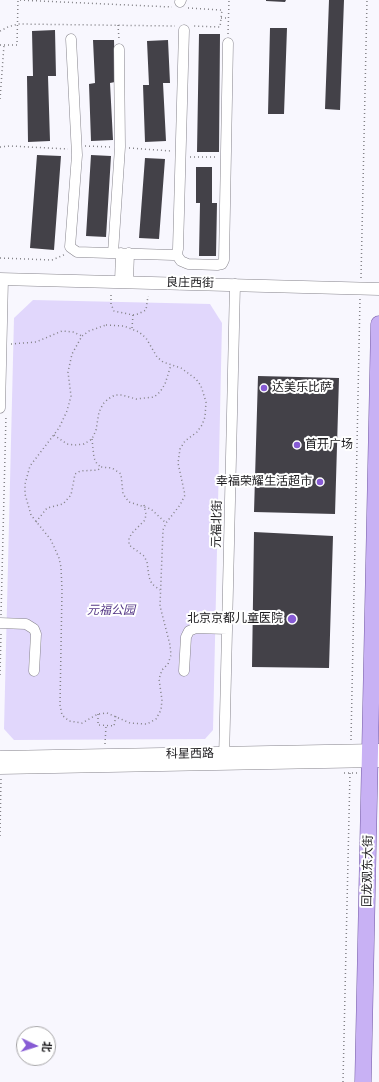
<!DOCTYPE html>
<html>
<head>
<meta charset="utf-8">
<style>
	body { margin:0 }
	#map { position:relative; width:379px; height:1082px; overflow:hidden; background:#f8f7fe; font-family:"Noto Serif","Noto Sans SC",serif }
	canvas { display:block }
	.north { position:absolute; left:16px; top:1026px; width:40px; height:40px; box-sizing:border-box; background:#fff; border:1px solid #a4a3a5; border-radius:50%; rotate:94deg; font-size:11px; font-weight:700; line-height:16px; text-align:center; color:#1b1a1d }
	.north::after { content:''; display:block; margin:auto; width:14px; height:18px; background:#875bd4; clip-path:polygon(50% 0,100% 100%,50% 72%,0 100%) }
</style>
</head>
<body>
<div id="map">
<canvas width="379" height="1082"></canvas>
<div class="north">北</div>
</div>
<script>
const c = document.querySelector('canvas').getContext('2d');
c.lineJoin = 'round';
function paint(path, color) { c.fillStyle = color; c.fill(path, 'evenodd'); }
const shape = rows => new Path2D(rows.map(r => 'M' + r).join(''));
function trace(path, color, width, dash) { c.strokeStyle = color; c.lineWidth = width; c.lineCap = dash ? 'butt' : 'round'; c.setLineDash(dash || []); c.stroke(path); }
function label(font, color, halo, rows, align = 'center') {
  c.font = font + ' "Noto Serif","Noto Sans SC",serif'; c.lineWidth = 4; c.setLineDash([]); c.textBaseline = 'middle'; c.strokeStyle = halo; c.fillStyle = color; for (const [text, x, y, turn = 0] of rows) {
    c.save(); c.translate(x, y); c.rotate((+turn || 0) * Math.PI / 180); c.textAlign = isNaN(turn) ? turn : align; if (halo) c.strokeText(text, 0, 0); c.fillText(text, 0, 0); c.restore();
  }
}
const green = shape([
	[33,300,210,304,222,323,213,730,205,739,14,740,4,729,14,318]
]);
const building = shape([
	[266,0,286,0,285,2,266,1],
	[329,0,344,0,340,110,325,109],
	[270,28,287,28,284,114,268,114],
	[55,30,56,76,48,76,50,141,28,142,27,76,33,76,32,31],
	[199,34,220,34,219,152,197,152],
	[93,40,114,40,115,82,110,83,113,140,91,141,89,84,95,83],
	[168,40,170,83,163,83,166,141,145,142,143,85,149,85,147,41],
	[37,155,61,156,54,250,30,248],
	[91,155,111,156,106,237,86,236],
	[145,158,165,159,159,239,139,238],
	[196,167,212,167,212,203,217,203,216,256,199,256,200,203,196,203],
	[258,376,339,378,335,514,254,512],
	[254,532,333,536,329,668,252,667]
]);
const path = shape([
	[188,8,222,10,220,27,193,26],
	[221,18,229,18],
	[118,25,119,39],
	[0,31,8,27,18,24,175,26],
	[228,34,229,0],
	[0,45,17,45,18,0,172,7],
	[0,99,4,45],
	[85,146,112,147],
	[0,147,10,146,68,149],
	[129,148,171,151],
	[190,157,216,157],
	[0,258,52,260,66,254],
	[361,278,367,0],
	[111,295,111,304,114,311,133,315,138,314,146,310,148,296],
	[106,325,124,326,139,332,146,338,157,357,163,362,181,368,196,379,201,386,206,402,205,417,202,425,197,432,185,441,180,449,178,463,185,495,180,505,166,523,163,530,160,606,170,645,171,655,168,664,162,670,159,679,162,700,161,710,156,719,147,724,130,723,107,713,98,714,82,723,69,721,62,715,60,705,62,590,61,567,59,558,51,540,31,515,25,494,25,484,30,466,59,428,67,411,71,396,68,372,72,354,82,336,89,331,106,325],
	[132,328,133,315],
	[11,344,36,342,62,331,73,332,82,336],
	[54,435,67,444,75,445,84,444,92,439,96,430,99,412,103,404,108,399,115,395,122,395,136,399,154,397,160,392,165,384,171,365],
	[92,439,94,458,97,464,101,467],
	[144,505,146,514,145,520,133,532,129,538,129,545,144,556,147,562,149,577,152,584,160,590],
	[36,522,47,508,63,504,71,495,75,474,80,471,98,470,101,467,112,468,121,474,123,494,129,502,151,509,166,523],
	[1,615,6,415],
	[0,675,1,633],
	[98,714,98,725,114,726,116,715],
	[351,740,360,298],
	[105,744,106,726],
	[344,773,358,773],
	[0,836,1,778],
	[343,1082,350,772]
]);
const minor = shape([
	[180,2,181,0],
	[71,39,77,155,70,247,77,252,173,255,177,253,178,249,184,30],
	[113,253,120,147,119,49],
	[176,254,181,261,188,264,217,265,222,264,224,260,228,43],
	[120,282,121,253],
	[128,282,129,253],
	[0,408,3,279],
	[0,623,26,624,34,629,36,634,34,671],
	[184,671,186,637,189,631,196,628,227,629],
	[224,760,235,284]
]);
const tertiary = shape([
	[0,279,379,289],
	[0,757,379,750],
	[0,768,379,761]
]);
const primary = shape([
	[363,1082,379,324]
]);
const markers = [
	[264,388,4,"#875bd4"],
	[297,445,4,"#875bd4"],
	[320,482,4,"#875bd4"],
	[292,619,5,"#875bd4"]
];
const streetNames = [
	["良庄西街",190,283,1],
	["元福北街",217,524,-89],
	["科星西路",190,754,-1],
	["回龙观东大街",368,871,-89]
];
const poiNames = [
	["达美乐比萨",272,388],
	["首开广场",305,445],
	["幸福荣耀生活超市",312,482,"right"],
	["北京京都儿童医院",283,619,"right"]
];
const parkNames = [
	["元福公园",111,611]
];
paint(green, '#e1d7fc');
paint(building, '#434148');
trace(minor, '#87858d', 11);
trace(tertiary, '#87858d', 13);
trace(primary, '#735aa4', 17);
trace(path, '#838287', 1.5, [1, 3]);
trace(minor, '#fff', 10);
trace(tertiary, '#fff', 12);
trace(primary, '#c8b1f4', 16);
for (const [x, y, r, color] of markers) { const dot = new Path2D(); dot.arc(x, y, r, 0, 2 * Math.PI); c.fillStyle = color; c.fill(dot); trace(dot, '#fff', 1.5); }
label('12px', '#1b1a1d', '#fff', streetNames);
label('12px', '#1b1a1d', '#fff', poiNames, 'left');
label('italic 12px', '#553887', '#fff', parkNames);
</script>
</body>
</html>
